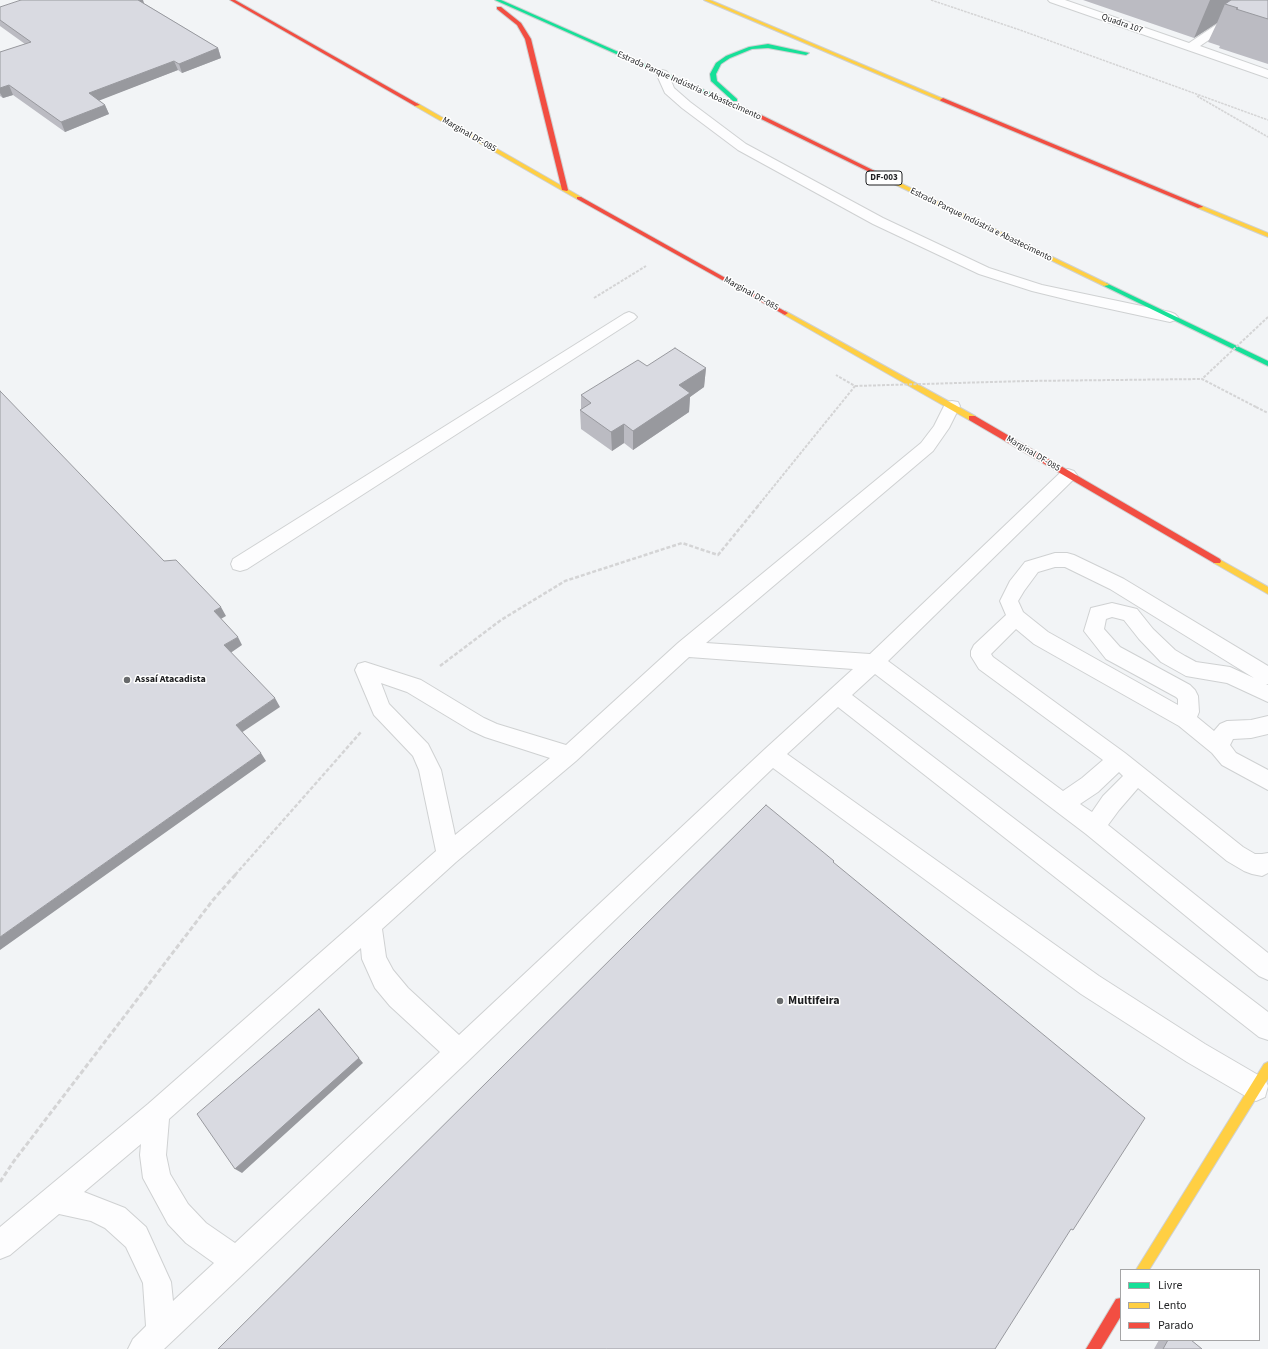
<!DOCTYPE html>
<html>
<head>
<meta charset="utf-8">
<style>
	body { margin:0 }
	#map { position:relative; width:1268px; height:1349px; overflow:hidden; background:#f2f4f6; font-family:"Source Sans 3",sans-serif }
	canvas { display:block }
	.legend { position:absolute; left:1120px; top:1269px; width:140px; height:72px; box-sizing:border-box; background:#fff; border:1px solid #a5a5a6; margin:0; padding:5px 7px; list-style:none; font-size:12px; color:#1e1f21 }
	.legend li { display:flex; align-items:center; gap:8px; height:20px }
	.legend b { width:20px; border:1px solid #a5a5a6 }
</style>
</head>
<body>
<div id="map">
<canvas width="1268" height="1349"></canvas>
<ul class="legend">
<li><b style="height:5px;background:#16e098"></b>Livre</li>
<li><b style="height:5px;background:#ffcf43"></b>Lento</li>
<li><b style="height:5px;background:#f24e42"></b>Parado</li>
</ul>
</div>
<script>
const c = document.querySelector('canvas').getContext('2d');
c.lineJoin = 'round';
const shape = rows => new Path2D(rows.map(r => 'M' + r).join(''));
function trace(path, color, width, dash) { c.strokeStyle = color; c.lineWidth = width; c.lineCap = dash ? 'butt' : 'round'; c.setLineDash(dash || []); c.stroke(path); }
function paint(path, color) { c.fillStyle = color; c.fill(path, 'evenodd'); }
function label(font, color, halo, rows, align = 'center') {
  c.font = font + ' "Source Sans 3",sans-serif'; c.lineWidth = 3; c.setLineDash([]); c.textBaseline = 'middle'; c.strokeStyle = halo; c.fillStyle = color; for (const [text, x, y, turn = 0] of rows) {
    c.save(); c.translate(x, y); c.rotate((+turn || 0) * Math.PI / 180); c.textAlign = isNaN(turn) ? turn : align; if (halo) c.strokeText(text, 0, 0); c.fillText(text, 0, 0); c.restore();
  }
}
const pathFar3 = shape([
	[931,0,1020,30,1268,120],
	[1197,96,1268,137]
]);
const pathFar2 = shape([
	[594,298,646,266],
	[1256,407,1268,413],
	[757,507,855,386,836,375]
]);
const pathFar1 = shape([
	[440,666,501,620,565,581,682,543,718,555,758,506],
	[235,875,361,732]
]);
const path = shape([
	[0,1182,14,1161,213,900,236,874]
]);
const lane = shape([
	[662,70,666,71,668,73,674,88,690,102,746,144,883,218,989,268,1042,285,1170,312,1175,314,1178,317,1175,320,1170,322,1073,301,1032,291,979,274,873,224,738,150,682,108,665,93,656,73,658,71,662,70],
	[629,312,634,314,637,317,634,320,247,569,240,571,233,569,231,564,233,559,624,314,629,312],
	[952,401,958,402,960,406,949,428,933,451,706,643,870,654,1062,471,1068,469,1074,471,1077,475,1074,479,888,661,1063,791,1082,778,1103,760,979,669,971,656,971,651,974,645,1006,615,1000,601,1010,581,1025,562,1055,553,1067,553,1074,555,1124,579,1268,666,1268,684,1266,684,1268,685,1268,702,1227,683,1186,676,1161,662,1139,639,1124,620,1112,617,1106,619,1104,629,1120,647,1190,685,1195,690,1198,696,1199,712,1197,717,1214,731,1220,724,1227,721,1251,720,1268,716,1268,734,1251,738,1233,739,1230,745,1236,753,1268,770,1268,790,1222,765,1212,753,1179,726,1034,644,1016,629,991,654,993,657,1125,753,1243,847,1255,854,1262,854,1268,853,1268,873,1262,876,1252,874,1244,871,1227,861,1138,788,1119,810,1108,825,1268,953,1268,980,1259,976,1086,834,875,674,852,695,1268,1012,1268,1040,1259,1037,838,707,787,754,1099,976,1205,1044,1265,1079,1268,1086,1265,1097,1256,1101,1247,1097,1187,1062,1081,994,773,768,468,1061,164,1349,128,1349,133,1339,146,1326,143,1283,126,1247,105,1228,91,1221,59,1214,10,1255,0,1259,0,1227,148,1104,436,851,419,770,413,756,374,715,355,670,358,664,365,662,421,680,484,718,497,724,566,745,678,643,921,443,934,426,946,402,952,401],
	[1055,567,1065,567,1110,589,1254,678,1230,667,1196,662,1185,656,1175,650,1153,629,1137,609,1112,603,1091,608,1084,631,1106,659,1176,697,1178,699,1178,705,1048,632,1023,612,1018,601,1024,591,1038,572,1055,567],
	[689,657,853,669,765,749,459,1035,408,988,393,970,386,957,382,929,456,862,576,761,689,657],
	[381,683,407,692,470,730,485,737,550,758,455,835,441,770,428,744,389,704,381,683],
	[1119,772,1123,776,1103,796,1092,812,1080,804,1098,792,1119,772],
	[361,948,362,959,375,988,390,1006,440,1052,235,1243,206,1223,188,1204,170,1174,166,1155,169,1119,361,948],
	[141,1144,140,1155,143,1178,168,1224,186,1243,214,1263,173,1301,171,1282,146,1227,125,1208,84,1192,141,1144]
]);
const street = shape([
	[1048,0,1065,0,1189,43,1253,0,1267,0,1200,46,1268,70,1268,78,1050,2,1048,0]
]);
const fast = shape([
	[495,0,501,0,756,113,751,114,495,0],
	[768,44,809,53,806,55,768,48,752,49,730,58,721,64,716,74,717,81,737,99,737,101,733,101,711,81,710,74,716,63,726,56,749,47,768,44],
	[1106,283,1268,361,1268,366,1104,286,1103,285,1106,283]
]);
const slow = shape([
	[704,0,710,0,946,100,941,101,704,0],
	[417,103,581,197,582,198,577,199,415,106,414,105,417,103],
	[890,178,1108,284,1109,285,1104,286,888,181,888,179,890,178],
	[1198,206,1202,206,1268,233,1268,237,1198,208,1198,206],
	[785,311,975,416,976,418,975,420,969,420,783,314,782,313,785,311],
	[1217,558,1268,587,1268,594,1214,563,1213,561,1217,558],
	[1268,1062,1268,1079,1149,1270,1136,1270,1264,1064,1268,1062]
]);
const jam = shape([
	[230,0,235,0,420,105,415,106,230,0],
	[497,7,501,7,521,23,531,39,568,190,567,191,562,190,525,39,517,25,497,9,497,7],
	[943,98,1202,206,1203,207,1198,208,941,101,940,100,943,98],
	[751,112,755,112,893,180,888,181,751,114,751,112],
	[577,197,581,197,788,313,785,315,783,314,577,199,577,197],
	[969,416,975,416,1220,559,1221,561,1220,563,1214,563,969,420,969,416],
	[1121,1298,1121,1316,1101,1349,1086,1349,1116,1299,1121,1298]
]);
const pathBridge = shape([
	[855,386,1026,381,1202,379],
	[1256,407,1202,379,1268,317]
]);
const wall = shape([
	[1083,0,1268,0,1268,64,1219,48,1220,46,1208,42,1217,23,1194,38],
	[145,4,218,48,221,58,182,73,178,70,99,100,105,105,109,114,65,132,13,95,3,98,0,96,0,52,25,44,0,26,0,7],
	[647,366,706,368,704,387,690,397,689,412,633,450,624,443,612,451,581,429,580,410,581,409,581,395],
	[1159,1340,1191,1340,1202,1349,1154,1349]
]);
const shadedWall = shape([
	[137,0,143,0,145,6],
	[1210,0,1250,0,1238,8,1225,4,1217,23,1194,38],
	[218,48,221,58,182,73,179,64],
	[174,61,178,70,93,103,89,93],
	[9,85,13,95,3,98,0,93,0,88],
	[105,105,109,114,65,132,61,122],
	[706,368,704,387,690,397,689,412,633,450,633,431,679,385],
	[624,424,624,443,612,451,611,432],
	[221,607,226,616,219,620,214,611],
	[238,637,242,645,229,654,224,645],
	[275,698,280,707,241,733,236,725],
	[261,753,266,761,0,950,0,937],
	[319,1009,363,1063,242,1173,235,1169]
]);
const building = shape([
	[21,0,138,0,218,48,179,64,174,61,89,93,105,105,61,122,9,85,0,88,0,52,31,42,0,20,0,7,21,0],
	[1231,0,1268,0,1268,19,1236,9,1238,8,1225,4,1231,0],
	[675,348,706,368,679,385,690,393,633,431,624,424,611,432,580,410,591,403,581,395,638,360,647,366,675,348],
	[0,391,164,561,176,560,221,607,214,611,238,637,224,645,275,698,236,725,261,753,0,937,0,391],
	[766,805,834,861,833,862,1145,1118,1073,1230,1071,1229,995,1349,218,1349,766,805],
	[319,1009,359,1058,235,1169,197,1114,319,1009],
	[1168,1340,1191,1340,1202,1349,1163,1349,1168,1340]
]);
const markers = [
	[127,680,4,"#686a6c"],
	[780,1001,4,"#686a6c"]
];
const farStreetnames = [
	["Quadra 107",1122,24,19],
	["Estrada Parque Indústria e Abastecimento",689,86,24],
	["Marginal DF-085",469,135,30],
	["Estrada Parque Indústria e Abastecimento",981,225,26],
	["Marginal DF-085",751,294,29],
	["Marginal DF-085",1033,454,31]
];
const shields = [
	[884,178,36]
];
const shieldNames = [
	["DF-003",884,178]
];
const poiNames = [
	["Assaí Atacadista",135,680]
];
const nearPoinames = [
	["Multifeira",788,1001]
];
trace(lane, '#cfd1d2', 2);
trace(street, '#cfd1d2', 2);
trace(fast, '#cfd1d2', 2);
trace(slow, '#cfd1d2', 2);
trace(jam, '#cfd1d2', 2);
trace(pathFar3, '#d4d4d5', 1.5, [2.5, 1]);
trace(pathFar2, '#d4d4d5', 2, [3, 1.5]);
trace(pathFar1, '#d4d4d5', 2.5, [4, 2]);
trace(path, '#d4d4d5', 3, [5, 2.5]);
paint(lane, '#fdfdfe');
paint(street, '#fdfdfe');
paint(fast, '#16e098');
paint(slow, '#ffcf43');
paint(jam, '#f24e42');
trace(pathBridge, '#d4d4d5', 2, [3, 1.5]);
paint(wall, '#bbbbc2');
paint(shadedWall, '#98999e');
paint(building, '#d9dae1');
trace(building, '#98999e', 1);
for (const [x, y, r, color] of markers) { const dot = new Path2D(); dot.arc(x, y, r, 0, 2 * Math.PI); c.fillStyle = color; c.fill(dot); trace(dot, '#fff', 1.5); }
label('9px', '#1e1f21', '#fff', farStreetnames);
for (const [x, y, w] of shields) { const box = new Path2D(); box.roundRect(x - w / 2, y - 7, w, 14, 3); c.fillStyle = '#fff'; c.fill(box); trace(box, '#1e1f21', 1); }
label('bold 9px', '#1e1f21', null, shieldNames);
label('bold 10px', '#1e1f21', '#fff', poiNames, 'left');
label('bold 12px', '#1e1f21', '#fff', nearPoinames, 'left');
</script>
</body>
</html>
